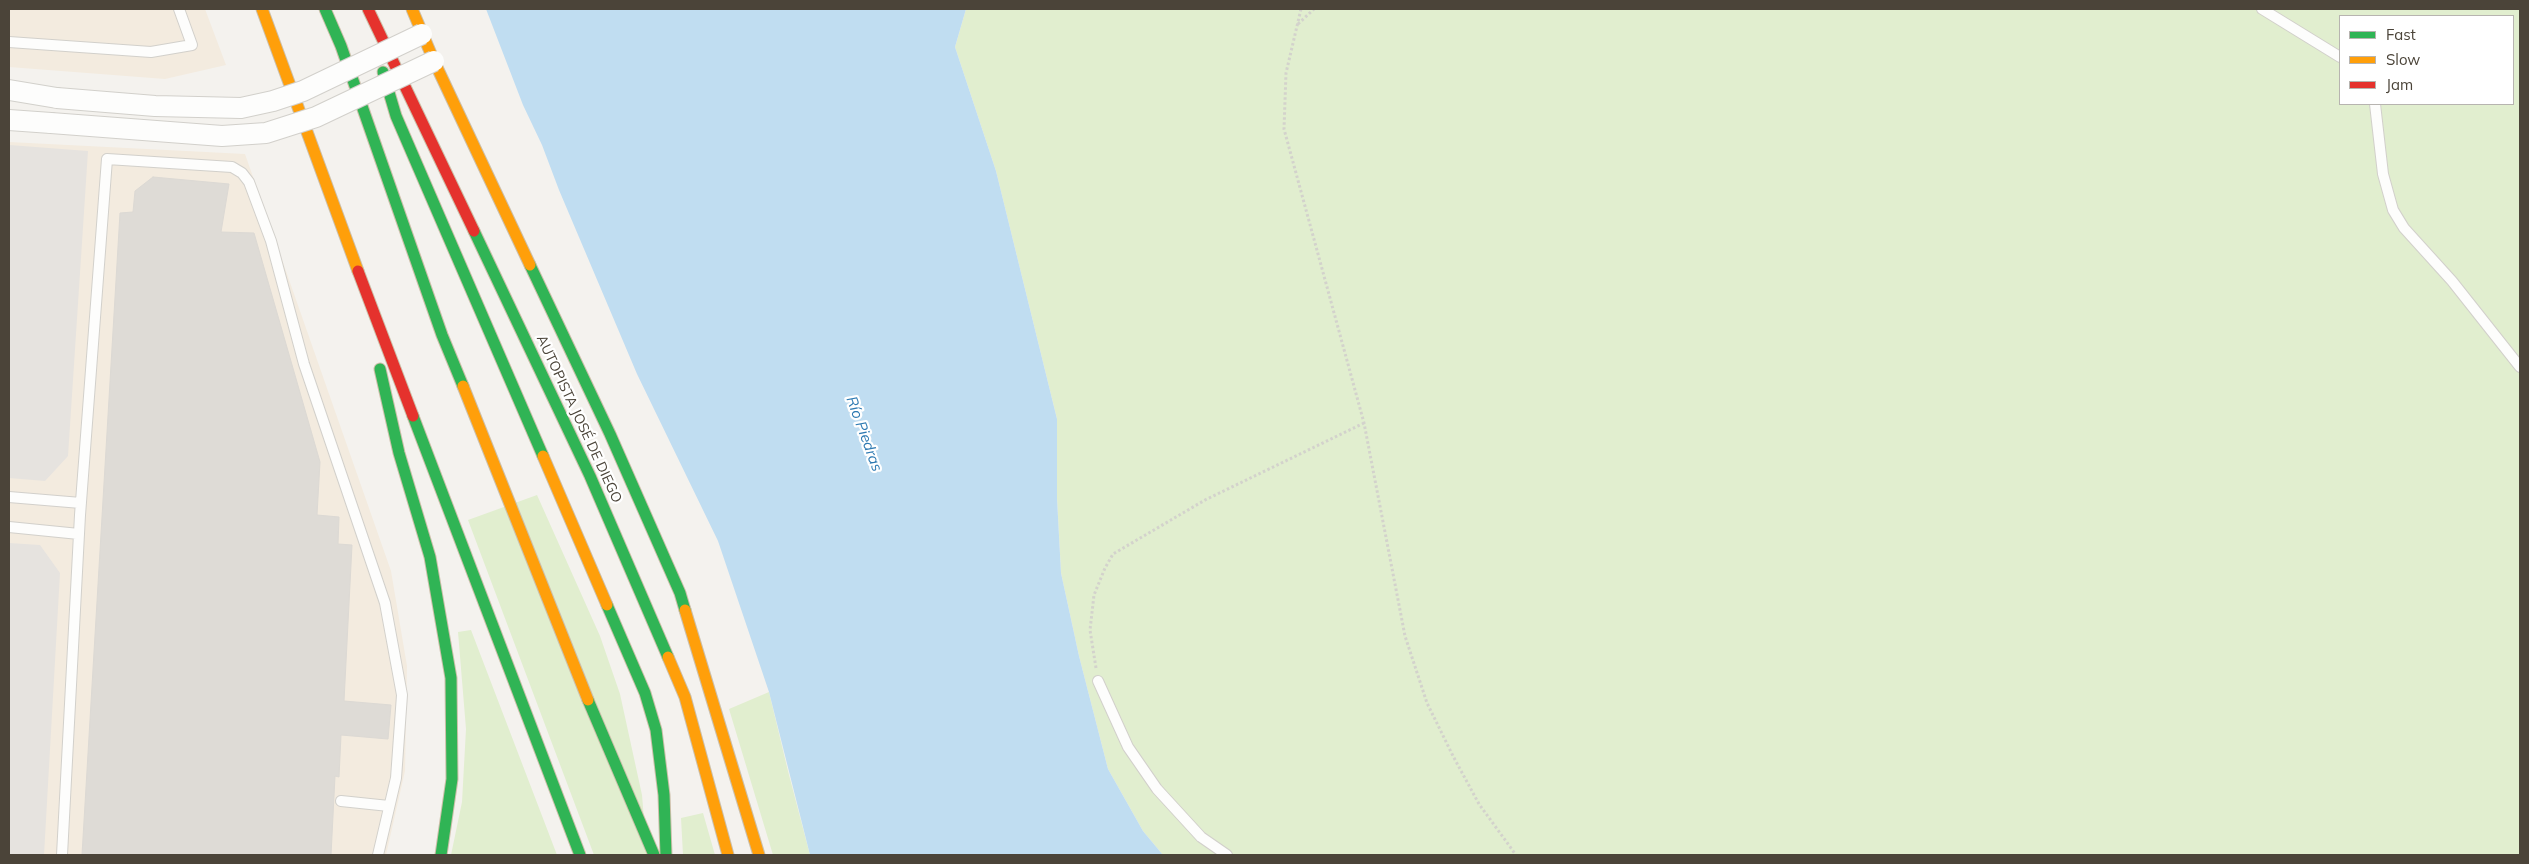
<!DOCTYPE html>
<html>
<head>
<meta charset="utf-8">
<style>
	body { margin:0 }
	#map { position:relative; width:2529px; height:864px; overflow:hidden; background:#f4f2ee; font-family:Mulish,sans-serif }
	canvas { display:block }
	.frame { position:absolute; inset:0; border:10px solid #4b4439; pointer-events:none }
	.legend { position:absolute; left:2339px; top:15px; width:175px; height:90px; box-sizing:border-box; background:#fff; border:1px solid #b7b4b0; margin:0; padding:6px 9px; list-style:none; font-size:15px; color:#4b4439 }
	.legend li { display:flex; align-items:center; gap:10px; height:25px }
	.legend b { width:25px; border:1px solid #b7b4b0 }
</style>
</head>
<body>
<div id="map">
<canvas width="2529" height="864"></canvas>
<div class="frame"></div>
<ul class="legend">
<li><b style="height:6px;background:#30b455"></b>Fast</li>
<li><b style="height:6px;background:#ff9f0a"></b>Slow</li>
<li><b style="height:6px;background:#e5322d"></b>Jam</li>
</ul>
</div>
<script>
const c = document.querySelector('canvas').getContext('2d');
c.lineJoin = 'round';
function paint(path, color) { c.fillStyle = color; c.fill(path, 'evenodd'); }
const shape = rows => new Path2D(rows.map(r => 'M' + r).join(''));
function trace(path, color, width, dash) { c.strokeStyle = color; c.lineWidth = width; c.lineCap = dash ? 'butt' : 'round'; c.setLineDash(dash || []); c.stroke(path); }
function label(font, color, halo, rows, align = 'center') {
  c.font = font + ' Mulish,sans-serif'; c.lineWidth = 4.5; c.setLineDash([]); c.textBaseline = 'middle'; c.strokeStyle = halo; c.fillStyle = color; for (const [text, x, y, turn = 0] of rows) {
    c.save(); c.translate(x, y); c.rotate((+turn || 0) * Math.PI / 180); c.textAlign = isNaN(turn) ? turn : align; if (halo) c.strokeText(text, 0, 0); c.fillText(text, 0, 0); c.restore();
  }
}
const commercial = shape([
	[9,9,205,9,226,65,165,79,9,67],
	[9,142,245,154,391,571,407,666,405,771,386,855,9,855]
]);
const green = shape([
	[966,9,2520,9,2520,855,1163,855,1143,831,1108,769,1079,656,1061,573,1057,498,1057,419,996,171,955,47],
	[2340,16,2513,16,2513,104,2340,104],
	[537,495,600,636,620,694,642,795,647,855,594,855,468,520],
	[471,630,557,855,451,855,462,802,466,729,458,632],
	[769,692,788,771,810,855,773,855,729,709],
	[703,813,715,855,683,855,681,818]
]);
const parking = shape([
	[9,145,88,151,68,456,45,481,9,478],
	[9,543,40,545,60,573,44,855,9,855]
]);
const water = shape([
	[486,9,966,9,955,47,996,171,1057,419,1057,498,1061,573,1079,656,1108,769,1143,831,1163,855,810,855,769,692,718,541,637,374,559,190,542,145,523,105]
]);
const building = shape([
	[153,177,229,184,221,232,254,233,320,462,317,515,339,517,338,544,352,545,344,701,391,705,388,739,341,735,339,777,335,776,331,855,82,855,120,213,133,212,135,191,153,177]
]);
const path = shape([
	[1301,9,1286,73,1284,129,1364,423,1405,636,1427,703,1453,756,1479,804,1516,855],
	[1298,24,1314,9],
	[1096,668,1090,630,1094,595,1105,568,1113,554,1205,500,1364,423]
]);
const lane = shape([
	[2262,9,2340,57],
	[9,42,151,52,192,45,179,9],
	[2375,104,2383,174,2393,210,2404,228,2452,281,2520,367],
	[9,497,81,503],
	[9,527,79,534],
	[1098,681,1128,747,1157,789,1201,837,1227,855],
	[341,801,389,806],
	[62,855,80,515,107,159,232,167,242,173,249,182,271,241,304,364,385,603,402,695,396,778,378,855]
]);
const street = shape([
	[9,90,57,98],
	[9,120,51,123]
]);
const fast = shape([
	[325,9,341,46,442,335,463,386],
	[383,72,396,116,543,456],
	[474,231,590,476,668,657],
	[530,265,610,434,680,593,685,610],
	[380,369,399,453,430,557,451,678,452,779,441,855],
	[413,416,580,855],
	[607,605,645,693,656,730,664,795,666,855],
	[588,700,654,855]
]);
const slow = shape([
	[262,9,358,271],
	[412,9,434,61,530,265],
	[463,386,588,700],
	[543,456,607,605],
	[685,610,759,855],
	[668,657,685,697,728,855]
]);
const jam = shape([
	[368,9,474,231],
	[358,271,413,416]
]);
const streetBridge = shape([
	[57,98,155,106,241,108,273,101,303,91,422,34],
	[51,123,222,136,266,133,316,117,434,61]
]);
const streetNames = [
	["AUTOPISTA JOSÉ DE DIEGO",579,419,65]
];
const waterNames = [
	["Río Piedras",864,434,70]
];
paint(commercial, '#f3ebdf');
paint(green, '#e1eecf');
paint(parking, '#e6e3df');
paint(water, '#c0ddf1');
paint(building, '#dedbd6');
trace(building, '#dcd9d4', 1);
trace(lane, '#d2d0cb', 12);
trace(street, '#d2d0cb', 22);
trace(fast, '#ccbfa9', 13);
trace(slow, '#ccbfa9', 13);
trace(jam, '#ccbfa9', 13);
trace(path, '#d3d2cc', 3, [2.5, 2.5]);
trace(lane, '#fdfdfc', 10);
trace(street, '#fdfdfc', 20);
trace(fast, '#30b455', 11);
trace(slow, '#ff9f0a', 11);
trace(jam, '#e5322d', 11);
trace(streetBridge, '#d2d0cb', 22, []);
trace(streetBridge, '#fdfdfc', 20);
label('14px', '#4b4439', '#fff', streetNames);
label('italic 15px', '#2e7ab2', '#fff', waterNames);
</script>
</body>
</html>
